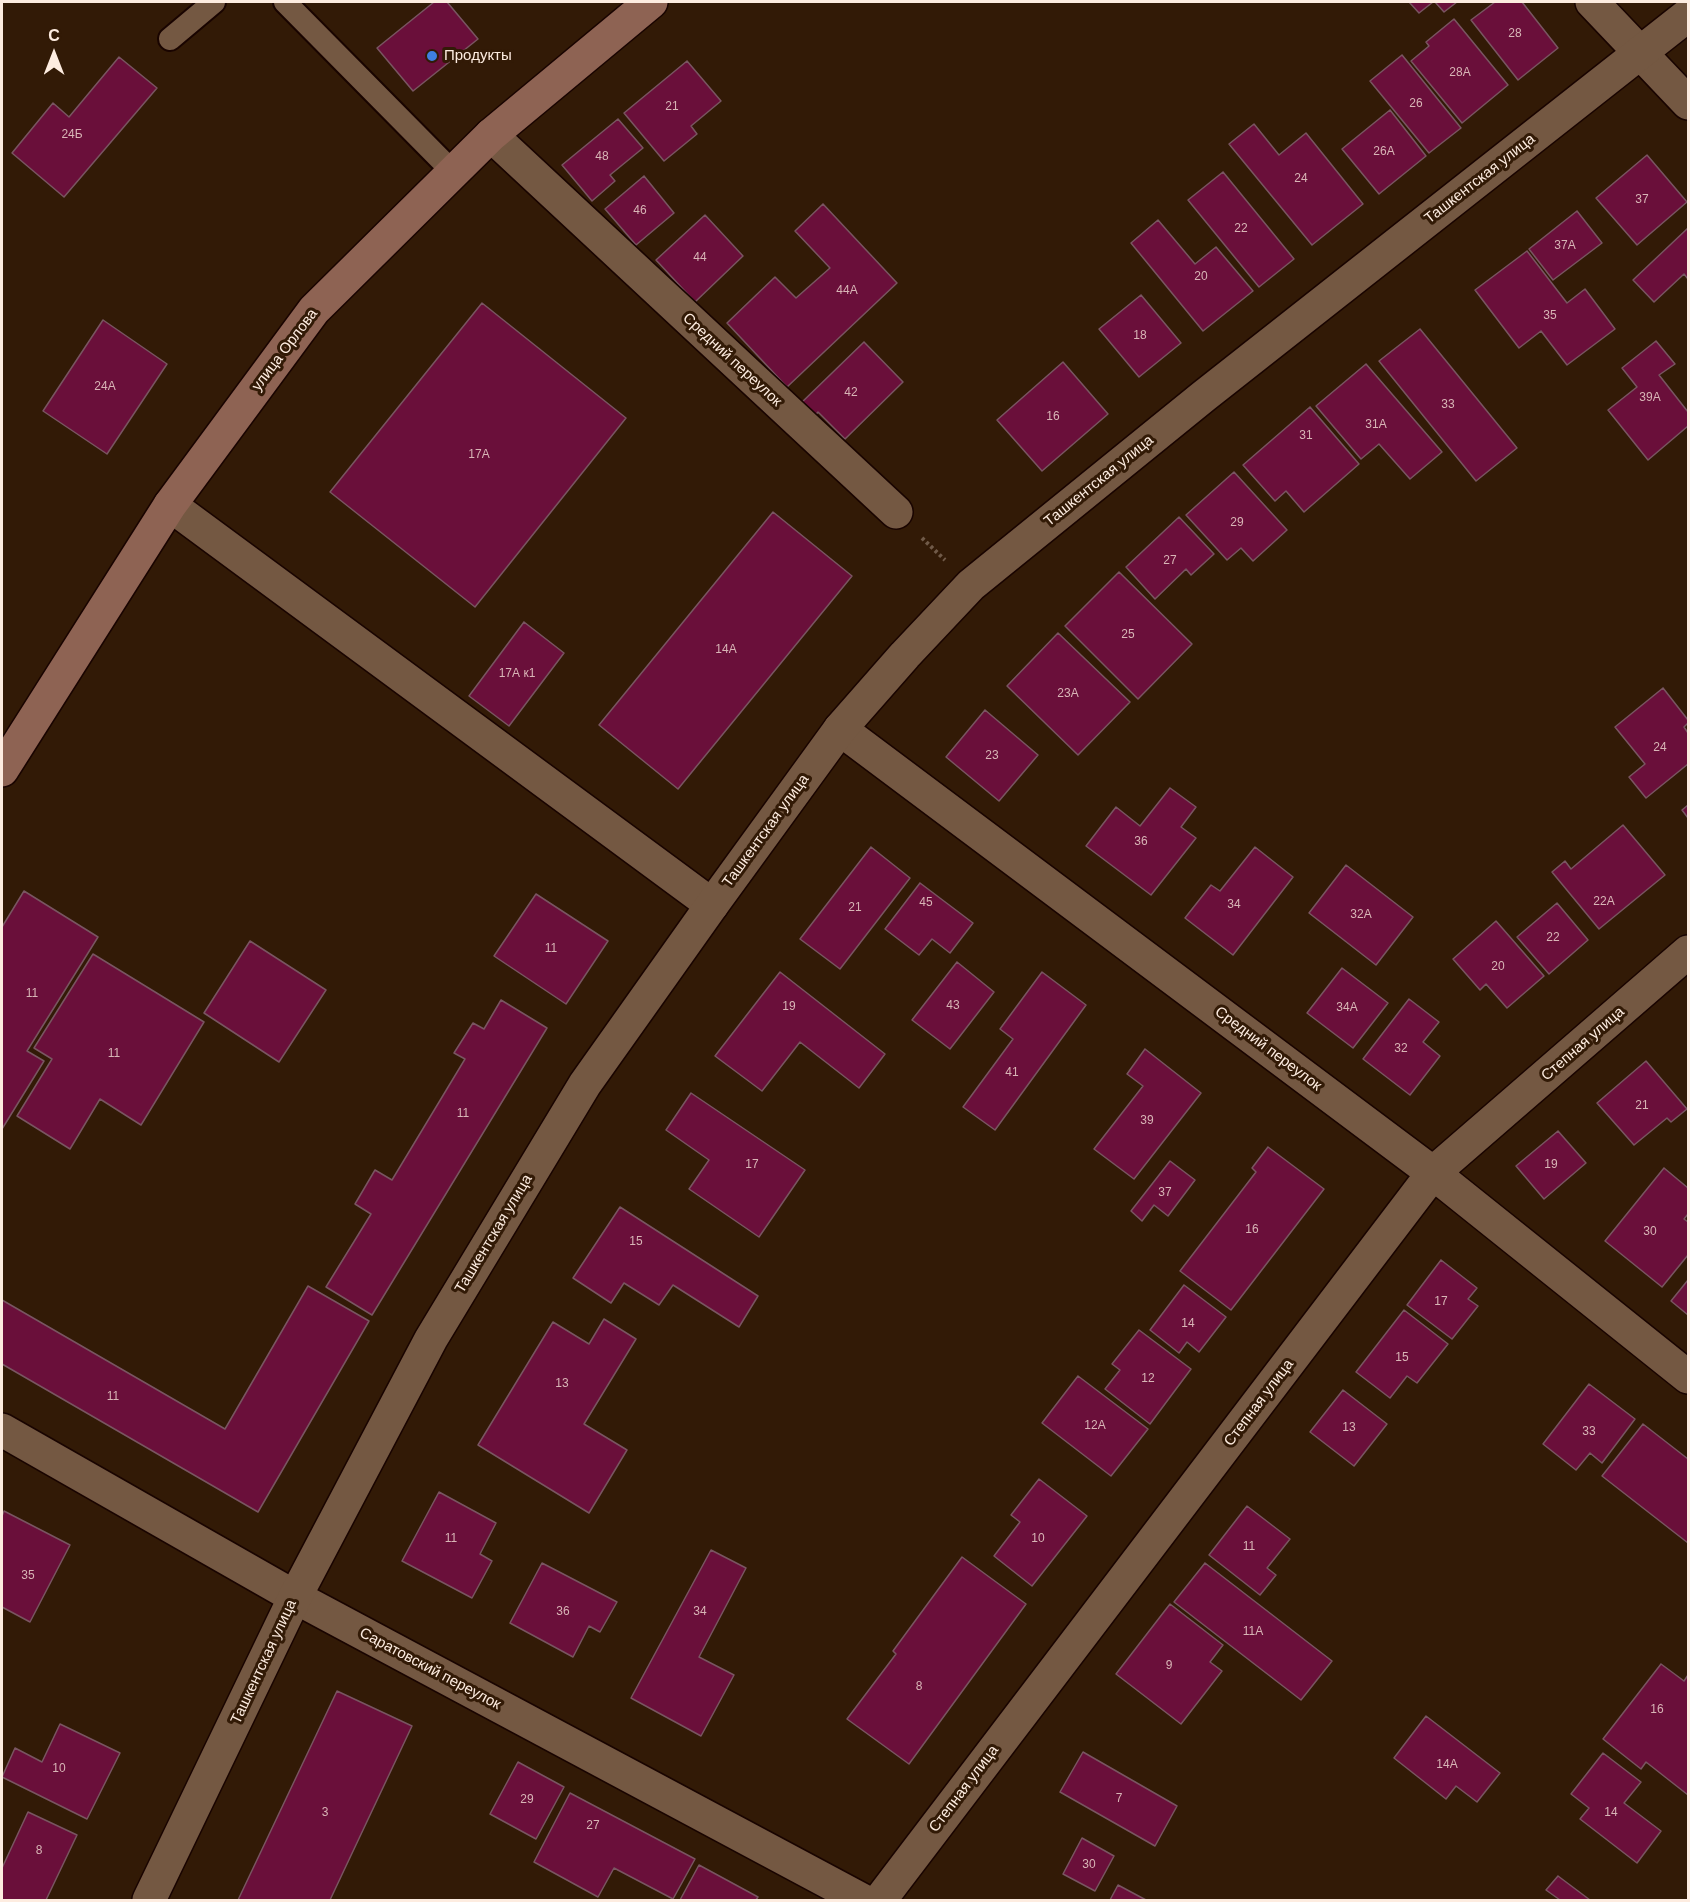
<!DOCTYPE html>
<html>
<head>
<meta charset="utf-8">
<style>
	body { margin:0 }
	#map { position:relative; width:1690px; height:1902px; overflow:hidden; background:#321a06; font-family:Arial,sans-serif }
	canvas { display:block }
	.frame { position:absolute; inset:0; border:3px solid #fdece0; pointer-events:none }
	.north { position:absolute; left:24px; top:24px; width:60px; height:60px; -webkit-text-stroke:4px #321a06; paint-order:stroke; rotate:0deg; font-size:16px; font-weight:700; line-height:24px; text-align:center; color:#fdece0 }
	.north::after { content:''; display:block; margin:auto; width:21px; height:27px; background:#fdece0; clip-path:polygon(50% 0,100% 100%,50% 72%,0 100%) }
</style>
</head>
<body>
<div id="map">
<canvas width="1690" height="1902"></canvas>
<div class="frame"></div>
<div class="north">С</div>
</div>
<script>
const c = document.querySelector('canvas').getContext('2d');
c.lineJoin = 'round';
function paint(path, color) { c.fillStyle = color; c.fill(path, 'evenodd'); }
const shape = rows => new Path2D(rows.map(r => 'M' + r).join(''));
function trace(path, color, width, dash) { c.strokeStyle = color; c.lineWidth = width; c.lineCap = dash ? 'butt' : 'round'; c.setLineDash(dash || []); c.stroke(path); }
function label(font, color, halo, rows, align = 'center') {
  c.font = font + ' Arial,sans-serif'; c.lineWidth = 6; c.setLineDash([]); c.textBaseline = 'middle'; c.strokeStyle = halo; c.fillStyle = color; for (const [text, x, y, turn = 0] of rows) {
    c.save(); c.translate(x, y); c.rotate((+turn || 0) * Math.PI / 180); c.textAlign = isNaN(turn) ? turn : align; if (halo) c.strokeText(text, 0, 0); c.fillText(text, 0, 0); c.restore();
  }
}
const building = shape([
	[434,2,447,2,478,39,413,91,377,48,434,2],
	[1409,2,1433,2,1419,13,1409,2],
	[1435,2,1457,2,1444,12,1435,2],
	[1495,2,1522,2,1558,48,1518,80,1471,20,1495,2],
	[1454,19,1508,85,1462,123,1411,61,1429,46,1426,42,1454,19],
	[1402,55,1461,128,1429,153,1370,81,1402,55],
	[119,57,157,88,64,197,12,153,53,103,69,117,119,57],
	[687,61,721,101,691,126,697,134,664,161,624,113,687,61],
	[1390,110,1426,156,1379,194,1342,149,1390,110],
	[618,119,643,148,610,175,615,181,592,201,562,165,618,119],
	[1254,124,1279,155,1306,133,1363,204,1312,245,1229,144,1254,124],
	[1647,155,1687,202,1637,245,1596,198,1647,155],
	[1223,172,1294,259,1259,287,1188,200,1223,172],
	[644,176,674,213,636,245,605,209,644,176],
	[823,204,897,283,787,387,727,323,775,277,796,298,830,268,795,231,823,204],
	[1577,211,1602,243,1553,280,1529,249,1577,211],
	[705,215,743,256,695,302,656,260,705,215],
	[1158,220,1195,264,1216,247,1253,291,1203,331,1131,243,1158,220],
	[1688,228,1688,279,1684,274,1654,302,1633,280,1688,228],
	[1527,251,1567,303,1585,289,1615,329,1567,365,1541,331,1519,348,1475,290,1527,251],
	[1141,295,1181,343,1139,377,1099,329,1141,295],
	[482,303,626,418,475,607,330,492,482,303],
	[103,320,167,364,107,454,43,411,103,320],
	[1420,329,1517,448,1476,481,1379,361,1420,329],
	[1656,341,1675,364,1659,375,1688,412,1688,426,1648,460,1608,410,1637,387,1622,368,1656,341],
	[864,342,903,382,845,439,818,412,812,419,799,405,864,342],
	[1063,362,1108,414,1042,471,997,420,1063,362],
	[1366,364,1442,452,1410,479,1379,444,1361,459,1316,406,1366,364],
	[1310,407,1359,464,1304,512,1286,491,1275,501,1243,465,1310,407],
	[1234,472,1287,530,1253,561,1241,548,1227,560,1186,515,1234,472],
	[773,512,852,576,678,789,599,725,773,512],
	[1179,517,1214,554,1191,575,1186,569,1155,599,1126,567,1179,517],
	[1119,572,1192,644,1138,699,1065,626,1119,572],
	[524,622,564,653,509,726,469,696,524,622],
	[1058,633,1130,702,1078,755,1007,686,1058,633],
	[1663,688,1688,720,1688,723,1684,727,1688,733,1688,764,1646,798,1629,777,1645,764,1615,727,1663,688],
	[985,710,1038,755,999,801,946,757,985,710],
	[1170,788,1196,807,1181,827,1196,838,1151,895,1086,846,1116,807,1140,826,1170,788],
	[1688,805,1688,818,1682,810,1688,805],
	[1623,825,1665,875,1599,929,1552,872,1565,861,1571,869,1623,825],
	[871,847,910,878,840,969,800,939,871,847],
	[1255,847,1293,877,1233,955,1185,918,1211,885,1220,891,1255,847],
	[1346,865,1413,917,1376,965,1309,913,1346,865],
	[920,883,973,923,950,953,932,939,919,955,885,929,920,883],
	[24,891,98,937,27,1051,44,1061,2,1129,2,927,24,891],
	[536,894,608,941,566,1004,494,956,536,894],
	[1557,903,1588,940,1549,974,1517,937,1557,903],
	[1496,921,1544,976,1507,1008,1486,984,1480,990,1453,959,1496,921],
	[250,941,326,990,279,1062,204,1013,250,941],
	[93,954,204,1022,141,1125,100,1099,70,1149,17,1116,52,1059,34,1048,93,954],
	[957,962,994,992,950,1049,912,1020,957,962],
	[1342,968,1388,1003,1353,1048,1307,1013,1342,968],
	[780,972,885,1054,859,1088,800,1042,762,1091,715,1056,780,972],
	[1042,972,1086,1005,995,1130,963,1107,1013,1039,1000,1029,1042,972],
	[1409,999,1439,1022,1423,1042,1440,1056,1410,1095,1363,1059,1409,999],
	[501,1000,547,1028,372,1315,326,1287,371,1214,355,1204,375,1170,392,1180,465,1059,454,1053,473,1023,484,1029,501,1000],
	[1145,1049,1201,1093,1134,1179,1094,1149,1143,1086,1127,1074,1145,1049],
	[1646,1061,1687,1109,1671,1122,1667,1118,1634,1145,1597,1103,1646,1061],
	[691,1093,805,1170,759,1237,689,1189,709,1160,666,1130,691,1093],
	[1558,1131,1586,1163,1544,1199,1516,1166,1558,1131],
	[1268,1147,1324,1189,1231,1310,1180,1271,1256,1172,1252,1168,1268,1147],
	[1170,1161,1195,1180,1168,1216,1154,1205,1142,1221,1131,1211,1170,1161],
	[1664,1168,1688,1188,1688,1214,1684,1219,1688,1222,1688,1255,1662,1287,1605,1241,1664,1168],
	[620,1207,758,1296,739,1327,673,1285,659,1305,624,1283,611,1303,573,1278,620,1207],
	[1441,1260,1477,1288,1468,1299,1478,1306,1452,1339,1407,1305,1441,1260],
	[1688,1280,1688,1315,1671,1301,1688,1280],
	[1184,1285,1226,1317,1199,1352,1187,1342,1179,1353,1150,1330,1184,1285],
	[308,1286,369,1321,258,1512,2,1364,2,1300,225,1429,308,1286],
	[1404,1310,1448,1344,1417,1383,1407,1376,1390,1398,1356,1372,1404,1310],
	[604,1319,636,1339,584,1424,627,1450,589,1513,478,1445,553,1322,589,1344,604,1319],
	[1139,1330,1191,1369,1150,1424,1105,1389,1120,1370,1112,1364,1139,1330],
	[1078,1376,1148,1429,1111,1476,1042,1423,1078,1376],
	[1589,1384,1635,1419,1602,1463,1590,1453,1576,1470,1543,1444,1589,1384],
	[1343,1390,1387,1424,1354,1466,1310,1432,1343,1390],
	[1643,1424,1688,1459,1688,1543,1602,1476,1643,1424],
	[1039,1479,1087,1516,1032,1586,994,1556,1020,1522,1011,1515,1039,1479],
	[439,1492,496,1523,480,1554,492,1561,472,1598,402,1561,439,1492],
	[1247,1506,1290,1539,1267,1568,1276,1575,1260,1595,1209,1555,1247,1506],
	[4,1511,70,1545,30,1622,2,1607,2,1516,4,1511],
	[711,1550,746,1568,699,1657,734,1675,701,1736,631,1698,711,1550],
	[962,1557,1026,1604,909,1764,847,1719,896,1654,893,1651,962,1557],
	[542,1563,617,1602,600,1632,589,1626,573,1657,510,1623,542,1563],
	[1205,1563,1332,1661,1301,1700,1174,1602,1205,1563],
	[1170,1604,1223,1645,1210,1662,1222,1671,1181,1724,1116,1674,1170,1604],
	[1661,1664,1684,1681,1688,1675,1688,1795,1646,1762,1641,1769,1603,1739,1661,1664],
	[337,1691,412,1726,330,1900,238,1900,337,1691],
	[1426,1716,1500,1773,1477,1802,1456,1786,1446,1799,1394,1758,1426,1716],
	[60,1724,120,1753,87,1819,2,1777,15,1748,42,1762,60,1724],
	[1083,1752,1177,1806,1155,1846,1060,1792,1083,1752],
	[1603,1753,1641,1782,1624,1803,1661,1831,1637,1863,1580,1819,1589,1808,1571,1794,1603,1753],
	[518,1762,564,1787,536,1839,490,1814,518,1762],
	[570,1793,695,1859,673,1899,614,1868,598,1897,534,1862,570,1793],
	[28,1812,77,1835,46,1900,2,1900,2,1868,28,1812],
	[1082,1838,1114,1856,1095,1891,1063,1874,1082,1838],
	[699,1865,758,1897,756,1900,680,1900,699,1865],
	[1558,1876,1590,1900,1560,1900,1546,1890,1558,1876],
	[1118,1885,1146,1900,1110,1900,1118,1885]
]);
const path = shape([
	[922,538,945,560]
]);
const service = shape([
	[285,2,453,172],
	[170,39,214,2]
]);
const minor = shape([
	[1592,2,1688,103],
	[491,135,896,512],
	[170,505,712,905],
	[840,729,1433,1173,1688,1377],
	[2,1430,295,1597,862,1900],
	[880,1900,1433,1173,1688,952]
]);
const tertiary = shape([
	[149,1900,295,1597,431,1339,585,1084,712,905,840,729,905,655,971,585,1204,396,1688,15]
]);
const secondary = shape([
	[2,770,170,505,314,310,491,135,651,2]
]);
const markers = [
	[432,56,6,"#3f7fe0"]
];
const numberNames = [
	["28",1515,34],
	["28А",1460,73],
	["26",1416,104],
	["21",672,107],
	["24Б",72,135],
	["26А",1384,152],
	["48",602,157],
	["24",1301,179],
	["37",1642,200],
	["46",640,211],
	["22",1241,229],
	["37А",1565,246],
	["44",700,258],
	["20",1201,277],
	["44А",847,291],
	["35",1550,316],
	["18",1140,336],
	["24А",105,387],
	["42",851,393],
	["39А",1650,398],
	["33",1448,405],
	["16",1053,417],
	["31А",1376,425],
	["31",1306,436],
	["17А",479,455],
	["29",1237,523],
	["27",1170,561],
	["25",1128,635],
	["14А",726,650],
	["17А к1",517,674],
	["23А",1068,694],
	["24",1660,748],
	["23",992,756],
	["36",1141,842],
	["22А",1604,902],
	["45",926,903],
	["34",1234,905],
	["21",855,908],
	["32А",1361,915],
	["22",1553,938],
	["11",551,949],
	["20",1498,967],
	["11",32,994],
	["43",953,1006],
	["19",789,1007],
	["34А",1347,1008],
	["32",1401,1049],
	["11",114,1054],
	["41",1012,1073],
	["21",1642,1106],
	["11",463,1114],
	["39",1147,1121],
	["17",752,1165],
	["19",1551,1165],
	["37",1165,1193],
	["16",1252,1230],
	["30",1650,1232],
	["15",636,1242],
	["17",1441,1302],
	["14",1188,1324],
	["15",1402,1358],
	["12",1148,1379],
	["13",562,1384],
	["11",113,1397],
	["12А",1095,1426],
	["13",1349,1428],
	["33",1589,1432],
	["11",451,1539],
	["10",1038,1539],
	["11",1249,1547],
	["35",28,1576],
	["36",563,1612],
	["34",700,1612],
	["11А",1253,1632],
	["9",1169,1666],
	["8",919,1687],
	["16",1657,1710],
	["14А",1447,1765],
	["10",59,1769],
	["7",1119,1799],
	["29",527,1800],
	["3",325,1813],
	["14",1611,1813],
	["27",593,1826],
	["8",39,1851],
	["30",1089,1865]
];
const poiNames = [
	["Продукты",444,56]
];
const streetNames = [
	["Ташкентская улица",1480,179,-38],
	["улица Орлова",285,350,-53],
	["Средний переулок",732,360,43],
	["Ташкентская улица",1099,481,-39],
	["Ташкентская улица",766,831,-54],
	["Степная улица",1583,1044,-41],
	["Средний переулок",1268,1049,37],
	["Ташкентская улица",494,1234,-59],
	["Степная улица",1259,1403,-53],
	["Ташкентская улица",264,1662,-65],
	["Саратовский переулок",430,1669,28],
	["Степная улица",964,1789,-53]
];
paint(building, '#6a0f3a');
trace(building, '#795561', 1.5);
trace(service, '#190400', 26);
trace(minor, '#190400', 36);
trace(tertiary, '#190400', 36);
trace(secondary, '#190400', 36);
trace(path, '#705a48', 4, [3, 3]);
trace(service, '#745842', 22);
trace(minor, '#745842', 33);
trace(tertiary, '#745842', 33);
trace(secondary, '#8e6353', 33);
for (const [x, y, r, color] of markers) { const dot = new Path2D(); dot.arc(x, y, r, 0, 2 * Math.PI); c.fillStyle = color; c.fill(dot); trace(dot, '#321a06', 2); }
label('12px', '#d8b5b6', null, numberNames);
label('15px', '#fdece0', '#321a06', poiNames, 'left');
label('15px', '#fdece0', '#321a06', streetNames);
</script>
</body>
</html>
